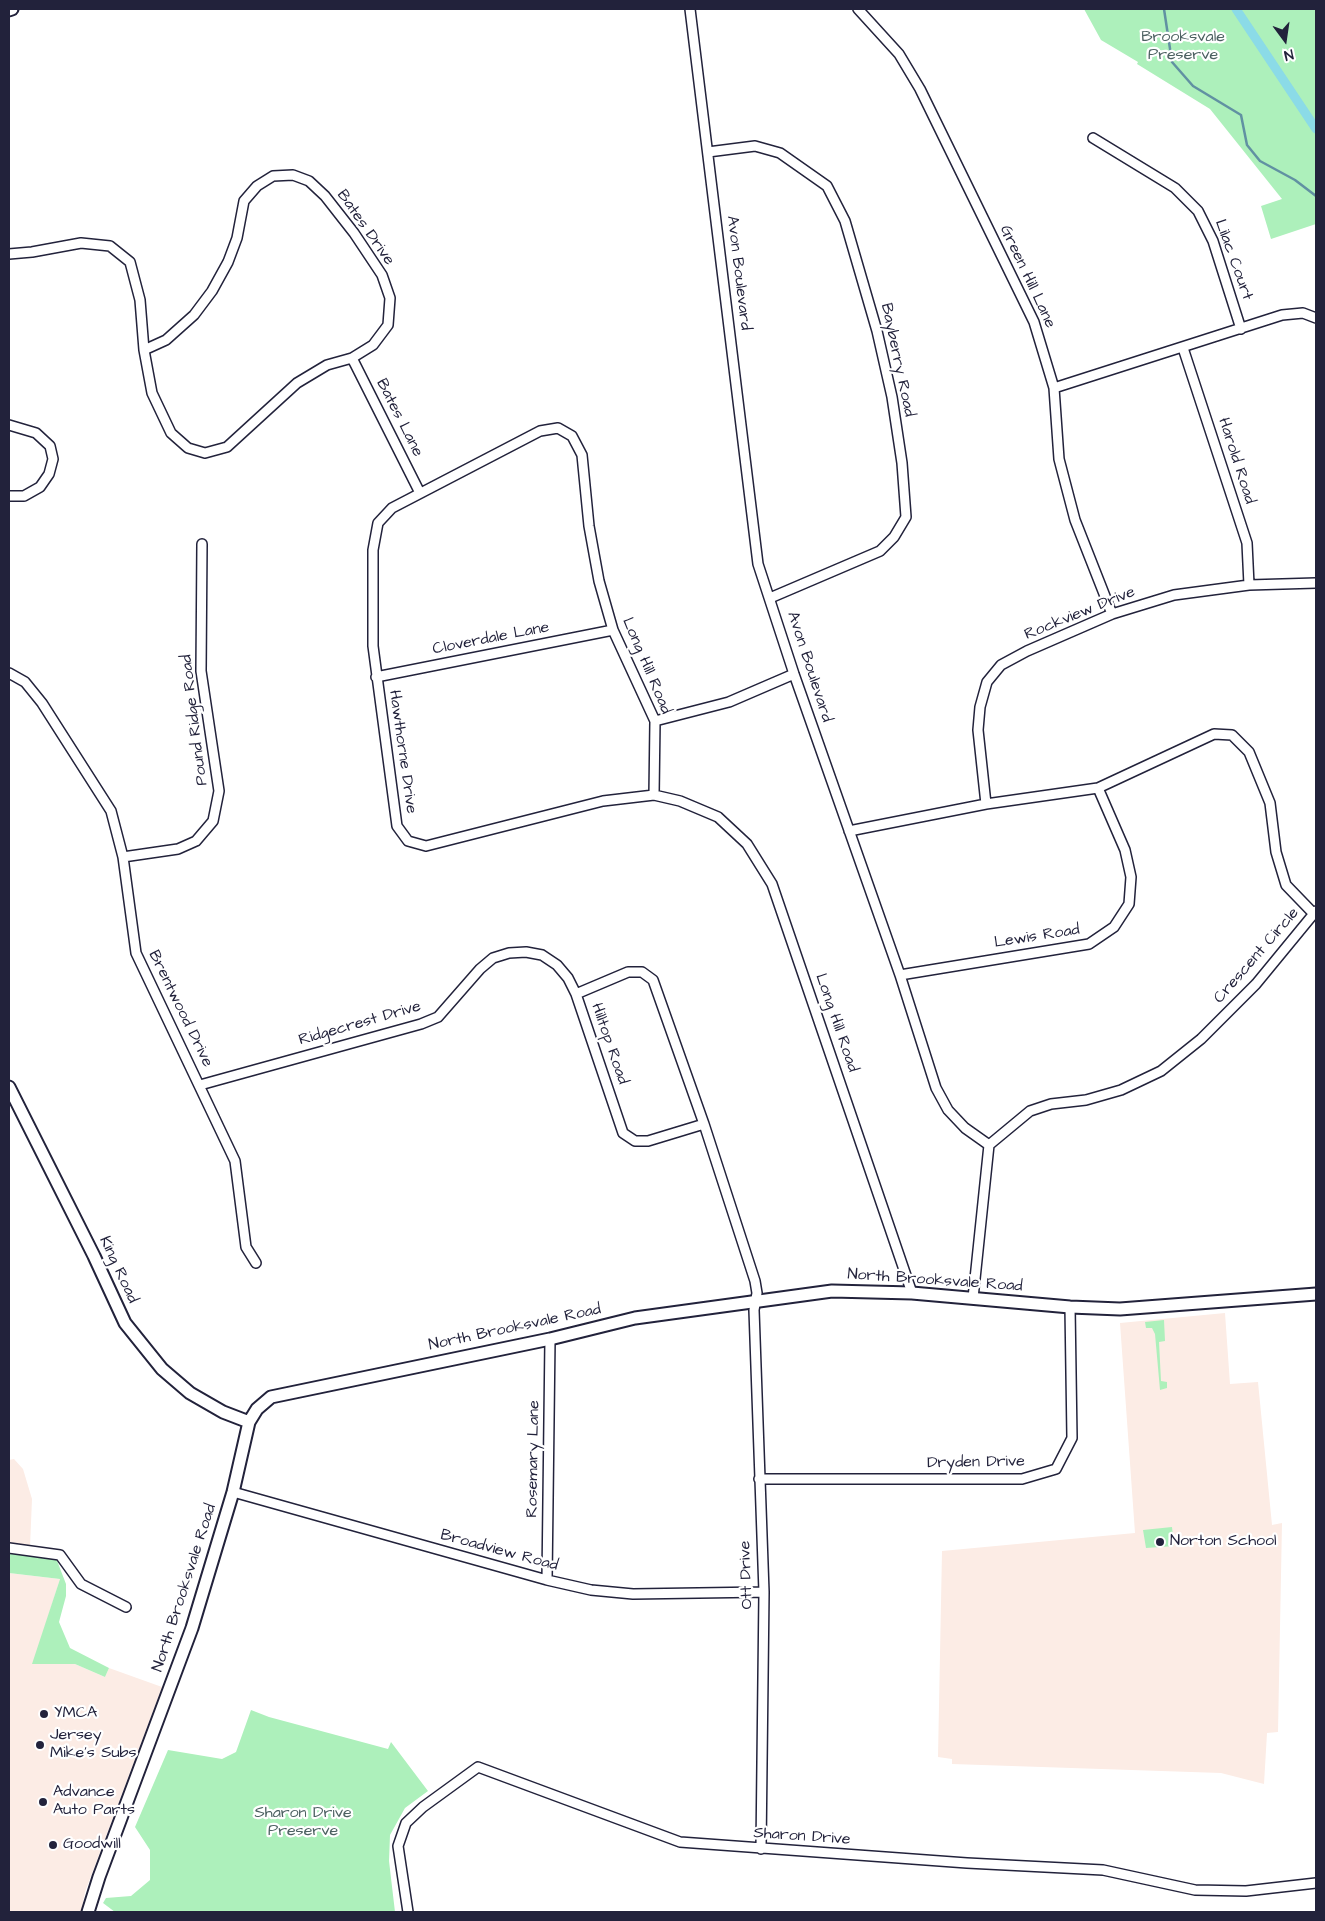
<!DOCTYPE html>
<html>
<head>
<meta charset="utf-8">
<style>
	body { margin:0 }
	#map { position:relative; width:1325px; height:1921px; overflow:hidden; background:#fff; font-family:"Architects Daughter",sans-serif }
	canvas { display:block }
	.frame { position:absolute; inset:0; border:10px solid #22223b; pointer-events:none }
	.north { position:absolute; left:1260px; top:15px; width:50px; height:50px; -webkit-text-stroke:4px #fff; paint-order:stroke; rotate:166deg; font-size:14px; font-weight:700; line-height:20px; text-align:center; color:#22223b }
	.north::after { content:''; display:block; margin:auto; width:18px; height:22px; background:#22223b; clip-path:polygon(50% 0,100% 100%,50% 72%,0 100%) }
</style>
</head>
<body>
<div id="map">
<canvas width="1325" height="1921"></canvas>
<div class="frame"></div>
<div class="north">N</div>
</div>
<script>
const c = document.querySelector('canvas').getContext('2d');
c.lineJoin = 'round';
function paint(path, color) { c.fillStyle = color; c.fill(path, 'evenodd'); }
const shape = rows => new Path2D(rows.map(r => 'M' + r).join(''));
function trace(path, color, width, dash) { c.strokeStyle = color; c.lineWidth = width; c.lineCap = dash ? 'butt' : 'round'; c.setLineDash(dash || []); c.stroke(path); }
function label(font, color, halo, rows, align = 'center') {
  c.font = font + ' "Architects Daughter",sans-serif'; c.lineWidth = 4.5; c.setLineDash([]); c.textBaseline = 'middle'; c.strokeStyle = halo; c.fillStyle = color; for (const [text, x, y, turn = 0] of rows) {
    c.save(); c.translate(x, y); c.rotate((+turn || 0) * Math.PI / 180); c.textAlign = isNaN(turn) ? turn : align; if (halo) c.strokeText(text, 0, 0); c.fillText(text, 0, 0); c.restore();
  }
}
const built = shape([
	[1225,1313,1230,1384,1258,1382,1272,1525,1282,1523,1278,1732,1267,1733,1264,1784,1221,1773,952,1764,952,1759,938,1757,942,1551,1135,1533,1120,1323],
	[14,1459,23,1469,32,1499,30,1547,9,1544,9,1460],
	[9,1573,60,1579,33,1664,75,1664,105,1677,109,1668,162,1687,85,1892,81,1912,9,1912]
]);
const green = shape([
	[1084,9,1316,9,1316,224,1271,239,1261,206,1282,199,1210,109,1137,64,1138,62,1101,40],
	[1164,1320,1165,1341,1159,1342,1161,1381,1167,1382,1167,1388,1160,1390,1155,1334,1152,1328,1146,1328,1145,1322],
	[1172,1527,1174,1546,1146,1548,1143,1530],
	[9,1551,56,1558,66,1584,66,1596,59,1622,70,1648,109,1668,105,1677,75,1664,32,1664,60,1579,9,1573],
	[251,1710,269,1717,388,1749,391,1742,428,1791,405,1808,390,1835,389,1861,395,1912,115,1912,103,1903,106,1898,131,1896,150,1880,150,1850,135,1827,168,1750,222,1759,236,1752]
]);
const stream = shape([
	[1164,9,1172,62,1193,86,1241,115,1247,145,1260,161,1295,180,1316,196]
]);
const canal = shape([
	[1236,9,1316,129]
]);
const street = shape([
	[690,9,758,564,794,674,900,975,936,1088,948,1110,965,1128,989,1145,973,1298],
	[858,9,899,54,920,89,1034,322,1054,388,1059,459,1075,520,1112,614],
	[1093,138,1175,188,1198,211,1213,241,1241,329],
	[708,152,755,146,780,153,827,186,845,221,877,331,892,397,902,463,906,517,894,537,880,551,770,598],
	[9,254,32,252,81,243,110,246,130,262,140,300,144,350,152,393,171,433,188,448,205,453,227,447,297,383,327,365,352,358,373,345,388,325,390,298,382,275,354,233,325,196,309,181,293,175,273,176,257,186,244,201,237,238,228,262,212,291,194,315,166,340,144,350],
	[1183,348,1247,543,1249,585],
	[352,358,420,493],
	[1054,388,1282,315,1303,313,1316,318],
	[9,425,36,433,50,446,53,459,49,474,40,487,24,496,9,496],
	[9,673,25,682,42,703,111,811,123,857,136,953,235,1161,246,1247,256,1263],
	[376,677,613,630],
	[655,721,729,702,794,674],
	[654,795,655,721,613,630,599,581,589,526,582,455,572,436,558,428,540,431,392,508,378,523,373,550,373,646,397,826,408,841,426,846,603,801,654,795,680,801,718,817,747,844,772,884,912,1293],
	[986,804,978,730,980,707,987,682,1001,665,1027,651,1112,614,1174,595,1249,585,1316,583],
	[849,831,986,804,1098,788,1214,734,1232,735,1249,752,1270,803,1276,852,1286,885,1314,914],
	[123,857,178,849,196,841,213,821,219,791,201,671,202,544],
	[900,975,1089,944,1114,927,1129,904,1131,877,1125,850,1098,788],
	[576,994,628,972,642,972,653,980,704,1124,755,1281,757,1293,754,1310,764,1592,761,1849],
	[200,1085,421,1024,438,1017,480,969,493,958,509,953,526,952,542,955,557,965,568,978,576,994,623,1133,635,1141,648,1141,704,1124],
	[989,1145,1030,1111,1051,1104,1086,1100,1121,1090,1161,1071,1201,1039,1256,984,1316,911],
	[759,1479,1022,1479,1056,1469,1072,1438,1070,1307],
	[233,1492,547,1580,591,1590,633,1594,764,1592],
	[9,1548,60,1555,81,1584,126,1607],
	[547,1580,550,1339],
	[408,1912,398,1846,406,1823,423,1807,478,1767,680,1842,967,1863,1103,1870,1195,1890,1246,1891,1316,1883]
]);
const secondary = shape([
	[9,10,12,9],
	[9,1087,94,1256,125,1323,162,1369,190,1393,223,1412,249,1422],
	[88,1912,99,1877,192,1628,233,1492,249,1422,257,1409,271,1397,550,1339,635,1318,832,1291,912,1293,1070,1307,1120,1309,1316,1294]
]);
const markers = [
	[1160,1542,5,"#22223b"],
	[44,1714,5,"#22223b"],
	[40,1745,5,"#22223b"],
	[43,1802,5,"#22223b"],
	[53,1845,5,"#22223b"]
];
const parkNames = [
	["Brooksvale",1183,38],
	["Preserve",1183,56],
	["Sharon Drive",303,1814],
	["Preserve",303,1832]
];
const streetNames = [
	["Bates Drive",365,228,55],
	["Lilac Court",1233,260,70],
	["Avon Boulevard",738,273,83],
	["Green Hill Lane",1027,277,65],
	["Bayberry Road",897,360,78],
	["Bates Lane",399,418,63],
	["Harold Road",1236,461,72],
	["Rockview Drive",1080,614,-22],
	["Cloverdale Lane",491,639,-11],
	["Long Hill Road",646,666,67],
	["Avon Boulevard",809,667,72],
	["Pound Ridge Road",195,720,-97],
	["Hawthorne Drive",402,752,82],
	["Lewis Road",1037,937,-9],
	["Crescent Circle",1257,956,-49],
	["Brentwood Drive",180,1009,64],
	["Long Hill Road",836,1023,71],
	["Ridgecrest Drive",360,1024,-16],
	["Hilltop Road",609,1044,71],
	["King Road",118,1270,65],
	["North Brooksvale Road",935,1281,4],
	["North Brooksvale Road",515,1328,-12],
	["Rosemary Lane",534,1459,-89],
	["Dryden Drive",976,1463,-1],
	["Broadview Road",499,1551,15],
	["Ott Drive",747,1575,-92],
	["North Brooksvale Road",185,1588,-72],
	["Sharon Drive",802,1837,4]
];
const poiNames = [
	["Norton School",1170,1542],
	["YMCA",54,1714],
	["Jersey",50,1736],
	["Mike's Subs",50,1754],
	["Advance",53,1793],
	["Auto Parts",53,1811],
	["Goodwill",63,1845]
];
paint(built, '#fcece5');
paint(green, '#adf0bb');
trace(stream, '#6191a2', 2.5);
trace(canal, '#8bdbe7', 9);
trace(street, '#22223b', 12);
trace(secondary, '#22223b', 15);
trace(street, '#fff', 9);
trace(secondary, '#fff', 11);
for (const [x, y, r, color] of markers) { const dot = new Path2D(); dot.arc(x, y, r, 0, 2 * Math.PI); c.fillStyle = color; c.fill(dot); trace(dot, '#fff', 2); }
label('16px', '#4c6061', '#fff', parkNames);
label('16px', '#22223b', '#fff', streetNames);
label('16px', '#22223b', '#fff', poiNames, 'left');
</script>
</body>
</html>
